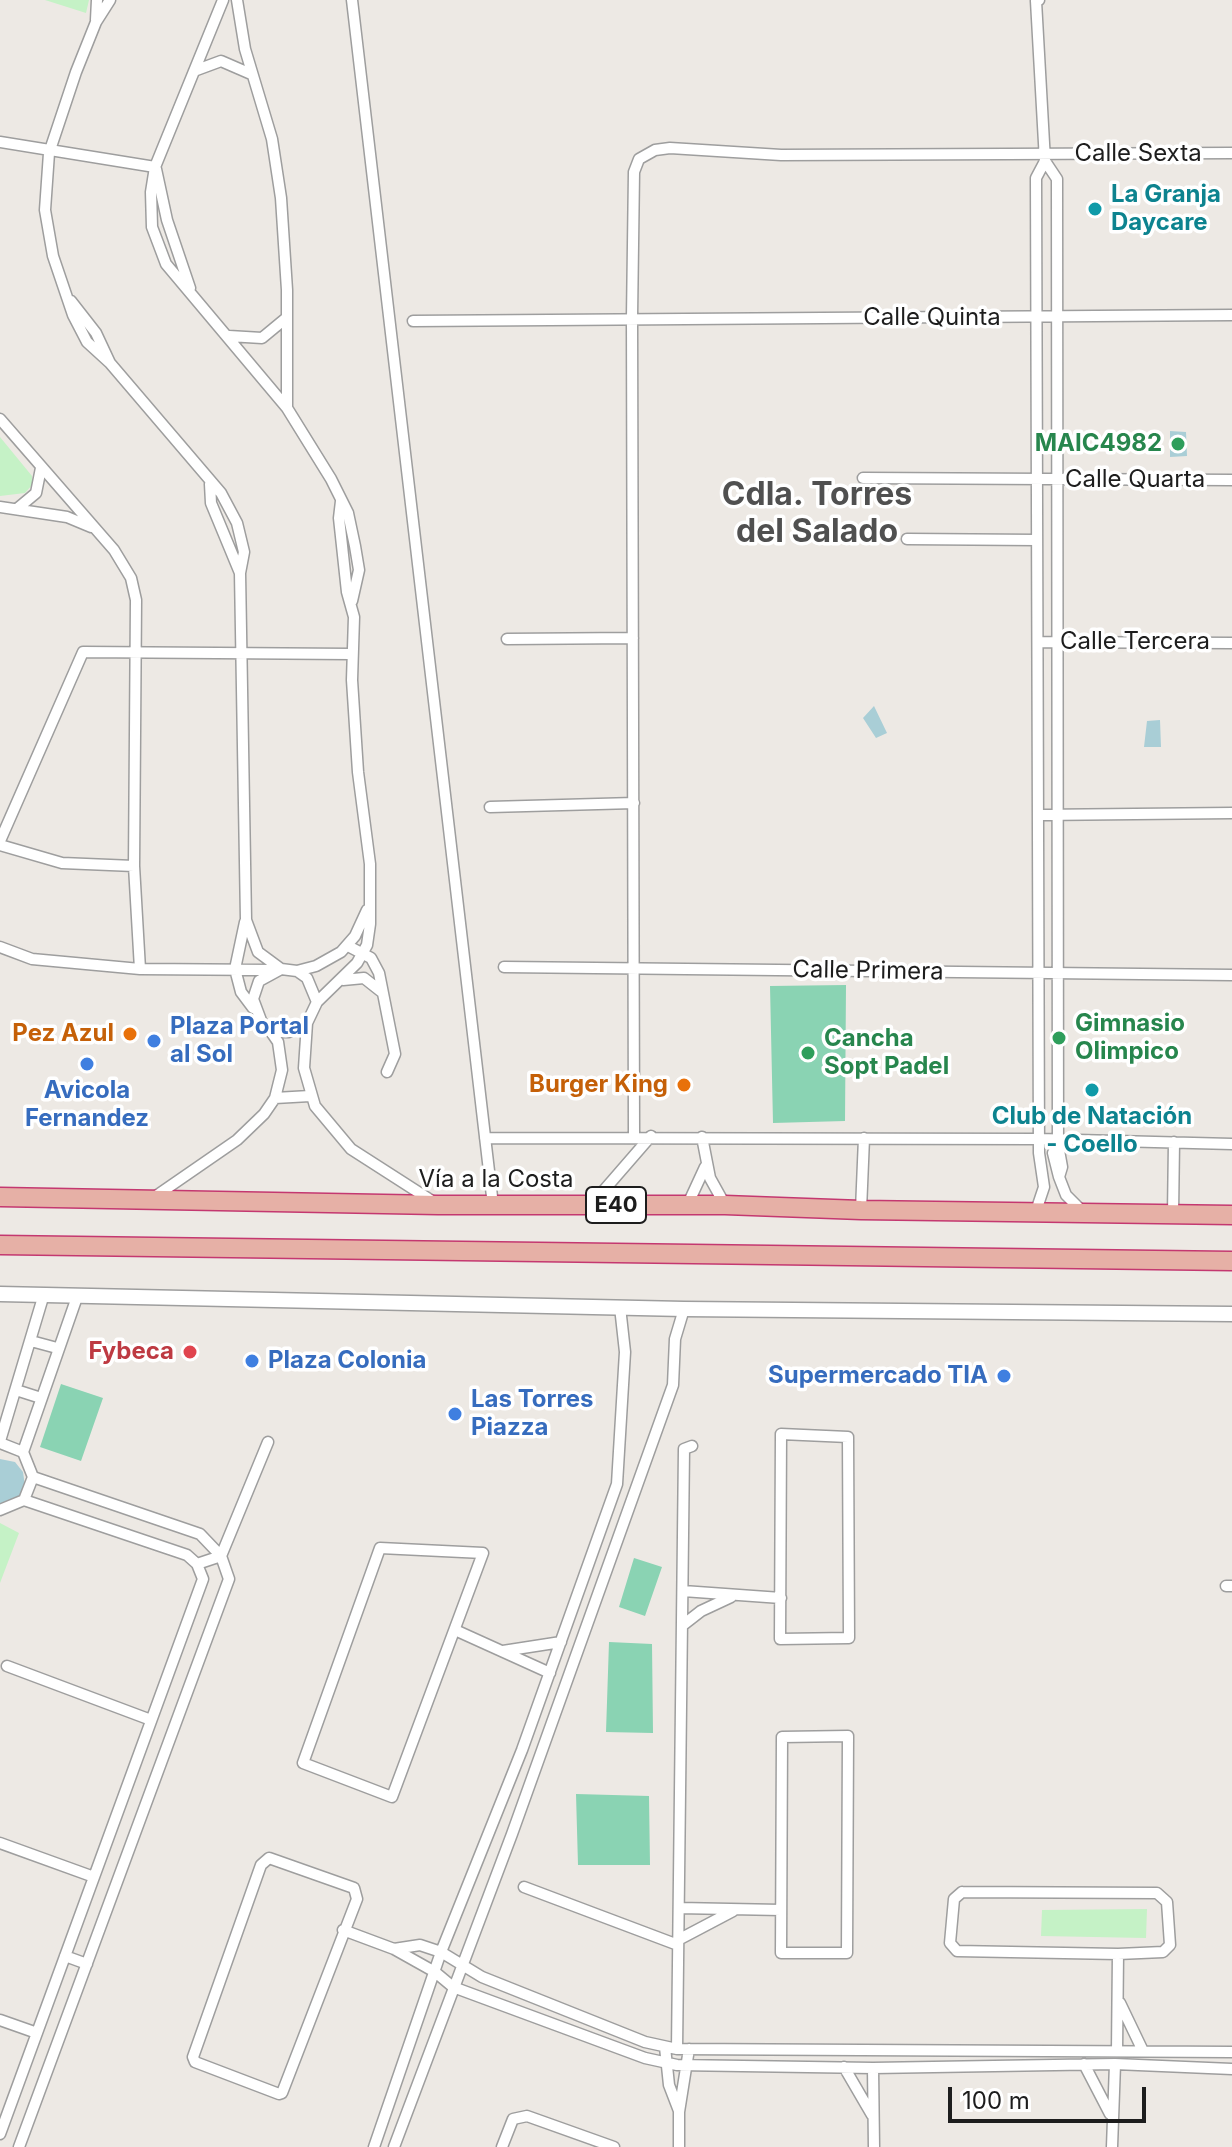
<!DOCTYPE html>
<html>
<head>
<meta charset="utf-8">
<style>
	body { margin:0 }
	#map { position:relative; width:1232px; height:2147px; overflow:hidden; background:#ede9e4; font-family:Inter,sans-serif }
	canvas { display:block }
	.scale { position:absolute; left:948px; top:2087px; width:198px; height:36px; box-sizing:border-box; border:4px solid #1d1d1d; border-top:0; padding-left:10px; font-size:24px; line-height:28px; white-space:nowrap; color:#1d1d1d; -webkit-text-stroke:6px #fff; paint-order:stroke }
</style>
</head>
<body>
<div id="map">
<canvas width="1232" height="2147"></canvas>
<div class="scale">100 m</div>
</div>
<script>
const c = document.querySelector('canvas').getContext('2d');
c.lineJoin = 'round';
function paint(path, color) { c.fillStyle = color; c.fill(path, 'evenodd'); }
const shape = rows => new Path2D(rows.map(r => 'M' + r).join(''));
function trace(path, color, width, dash) { c.strokeStyle = color; c.lineWidth = width; c.lineCap = dash ? 'butt' : 'round'; c.setLineDash(dash || []); c.stroke(path); }
function label(font, color, halo, rows, align = 'center') {
  c.font = font + ' Inter,sans-serif'; c.lineWidth = 7; c.setLineDash([]); c.textBaseline = 'middle'; c.strokeStyle = halo; c.fillStyle = color; for (const [text, x, y, turn = 0] of rows) {
    c.save(); c.translate(x, y); c.rotate((+turn || 0) * Math.PI / 180); c.textAlign = isNaN(turn) ? turn : align; if (halo) c.strokeText(text, 0, 0); c.fillText(text, 0, 0); c.restore();
  }
}
const park = shape([
	[45,0,89,0,86,13],
	[0,437,32,476,32,485,25,493,0,496],
	[0,1523,19,1533,0,1583],
	[1147,1909,1146,1938,1041,1936,1042,1910]
]);
const pitch = shape([
	[846,985,845,1121,773,1123,770,986],
	[61,1384,103,1398,81,1461,40,1447],
	[634,1558,662,1567,645,1616,619,1607],
	[609,1642,652,1644,653,1733,606,1732],
	[576,1794,649,1796,650,1865,578,1865]
]);
const water = shape([
	[1170,431,1186,432,1187,456,1170,457],
	[874,706,887,733,876,738,863,718],
	[1160,720,1161,747,1144,747,1147,721],
	[0,1459,15,1462,23,1472,25,1486,20,1497,0,1507]
]);
const minor = shape([
	[110,0,96,22,76,72,49,153,45,210,53,256,73,315,87,342,110,363,221,493,237,523,244,552,240,573,246,920,258,952,281,969],
	[223,0,155,167,151,192,152,227,166,264,287,408,331,479,348,513,355,546,359,570,352,601],
	[237,0,245,49,272,139,281,198,287,290,287,408],
	[352,0,493,1205],
	[96,20,97,0],
	[194,71,221,61,251,74],
	[0,142,155,167],
	[1045,161,1057,179,1058,1145,1062,1167,1059,1177,1066,1195,1084,1213],
	[156,169,167,220,190,288],
	[71,301,96,333,110,363],
	[413,321,1232,315],
	[229,336,262,338,285,319],
	[0,419,114,550,131,578,136,600,134,866,140,969],
	[863,478,1232,480],
	[210,484,211,503,240,573],
	[0,507,67,517,91,527],
	[18,508,36,493,41,468],
	[907,539,1037,540],
	[507,639,633,638],
	[1038,642,1232,643],
	[490,807,634,803],
	[1038,815,1232,813],
	[0,841,83,652,351,654],
	[0,845,62,863,134,866],
	[245,922,235,969,241,992,253,1008],
	[348,946,371,958,379,973,395,1054,387,1072],
	[0,947,32,959,140,969,275,970],
	[504,967,1232,975],
	[297,971,316,966,341,952,355,936,367,910],
	[343,980,364,978,383,993],
	[317,1002,357,963,367,945,370,924,370,864,358,772,352,680,354,617,347,592,339,518,341,501],
	[307,1023,289,1032,279,1032,262,1023,253,999,259,981,281,969,297,971,307,978,317,1002,307,1023,304,1068,315,1106,351,1149,432,1201],
	[275,1098,310,1096],
	[634,1136,632,317,634,172,639,159,655,150,670,148,781,155,1232,153],
	[702,1137,710,1178,725,1205],
	[485,1138,1039,1139,1232,1144],
	[1058,1145,1053,1153,1059,1177],
	[153,1198,237,1140,264,1114,275,1098,282,1070,278,1042,269,1029],
	[592,1204,651,1136],
	[687,1206,705,1167],
	[861,1210,864,1138],
	[1035,1214,1044,1187,1039,1153,1036,178,1045,161,1036,1,1039,0],
	[1173,1214,1174,1142],
	[31,1341,57,1348],
	[16,1390,41,1398],
	[781,1434,848,1437,849,1638,780,1639,781,1434],
	[0,1441,44,1294],
	[0,1443,23,1452,33,1477,24,1500,0,1510],
	[23,1452,77,1297],
	[380,1548,483,1553,392,1797,303,1763,380,1548],
	[197,1564,221,1556,268,1442],
	[1226,1586,1232,1586],
	[683,1591,781,1598],
	[683,1625,701,1611,731,1597],
	[455,1630,550,1673],
	[503,1651,561,1642],
	[7,1666,151,1720],
	[848,1736,847,1953,781,1953,782,1737,848,1736],
	[0,1843,94,1877],
	[269,1858,354,1888,357,1899,282,2093,279,2094,195,2062,193,2057,261,1865,269,1858],
	[524,1887,678,1945],
	[962,1892,1157,1893,1167,1902,1170,1945,1163,1952,1118,1954,957,1951,950,1943,954,1899,962,1892],
	[679,1908,781,1910],
	[343,1930,394,1949,435,1972,453,1987,645,2058,677,2065,873,2068,1115,2064,1232,2069],
	[678,1940,733,1911],
	[394,1949,420,1945,441,1952,482,1977,645,2042,677,2049,1232,2052],
	[65,1956,87,1964],
	[1120,2003,1143,2051],
	[0,2020,37,2033],
	[665,2047,669,2085,679,2111],
	[677,2049,684,1449,692,1446],
	[1117,2051,1118,1954],
	[1084,2064,1110,2114],
	[844,2067,872,2115],
	[873,2068,874,2147],
	[0,2134,203,1579,197,1564,187,1555,24,1500],
	[19,2147,229,1579,221,1556,200,1534,33,1477],
	[374,2147,441,1952,522,1750,617,1484,625,1352,620,1307],
	[394,2147,512,1834,673,1385,675,1339,684,1309],
	[502,2147,513,2119,527,2116,614,2147],
	[679,2147,679,2112,689,2049],
	[1112,2147,1115,2064]
]);
const tertiary = shape([
	[0,1294,684,1309,1232,1314]
]);
const trunk = shape([
	[0,1197,438,1205,725,1205,861,1210,1232,1215],
	[0,1245,1232,1261]
]);
const markers = [
	[1095,209,8,"#0f9aa8"],
	[1178,444,8,"#2e9e5b"],
	[130,1034,8,"#e8710a"],
	[1059,1038,8,"#2e9e5b"],
	[154,1041,8,"#3f7fe0"],
	[808,1053,8,"#2e9e5b"],
	[87,1064,8,"#3f7fe0"],
	[684,1085,8,"#e8710a"],
	[1092,1090,8,"#0f9aa8"],
	[190,1352,8,"#e0444e"],
	[252,1361,8,"#3f7fe0"],
	[1004,1376,8,"#3f7fe0"],
	[455,1414,8,"#3f7fe0"]
];
const shields = [
	[616,1205,60]
];
const shieldNames = [
	["E40",616,1205]
];
const streetNames = [
	["Calle Sexta",1138,154],
	["Calle Quinta",932,318],
	["Calle Quarta",1135,480],
	["Calle Tercera",1135,642],
	["Calle Primera",868,971,1],
	["Vía a la Costa",496,1180]
];
const cultureNames = [
	["La Granja",1111,195],
	["Daycare",1111,223],
	["Club de Natación",1092,1117,"center"],
	["- Coello",1092,1145,"center"]
];
const leisureNames = [
	["MAIC4982",1162,444,"right"],
	["Gimnasio",1075,1024],
	["Olimpico",1075,1052],
	["Cancha",824,1039],
	["Sopt Padel",824,1067]
];
const shopNames = [
	["Plaza Portal",170,1027],
	["al Sol",170,1055],
	["Avicola",87,1091,"center"],
	["Fernandez",87,1119,"center"],
	["Plaza Colonia",268,1361],
	["Supermercado TIA",988,1376,"right"],
	["Las Torres",471,1400],
	["Piazza",471,1428]
];
const foodNames = [
	["Pez Azul",114,1034],
	["Burger King",668,1085]
];
const healthNames = [
	["Fybeca",174,1352]
];
const districtNames = [
	["Cdla. Torres",817,495],
	["del Salado",817,532]
];
paint(park, '#c5f2c6');
paint(pitch, '#8ad3b3');
paint(water, '#a9ced6');
trace(minor, '#9e9e9e', 13);
trace(tertiary, '#9e9e9e', 17);
trace(trunk, '#c43870', 21);
trace(minor, '#fff', 10);
trace(tertiary, '#fff', 14);
trace(trunk, '#e6b0a6', 18);
for (const [x, y, r, color] of markers) { const dot = new Path2D(); dot.arc(x, y, r, 0, 2 * Math.PI); c.fillStyle = color; c.fill(dot); trace(dot, '#fff', 3); }
for (const [x, y, w] of shields) { const box = new Path2D(); box.roundRect(x - w / 2, y - 18, w, 36, 6); c.fillStyle = '#fff'; c.fill(box); trace(box, '#1d1d1d', 2); }
label('bold 22px', '#1d1d1d', null, shieldNames);
label('24px', '#1d1d1d', '#fff', streetNames);
label('bold 24px', '#0d838f', '#fff', cultureNames, 'left');
label('bold 24px', '#27864d', '#fff', leisureNames, 'left');
label('bold 24px', '#366cbe', '#fff', shopNames, 'left');
label('bold 24px', '#c56008', '#fff', foodNames, 'right');
label('bold 24px', '#be3a42', '#fff', healthNames, 'right');
label('bold 32px', '#505050', '#fff', districtNames);
</script>
</body>
</html>
